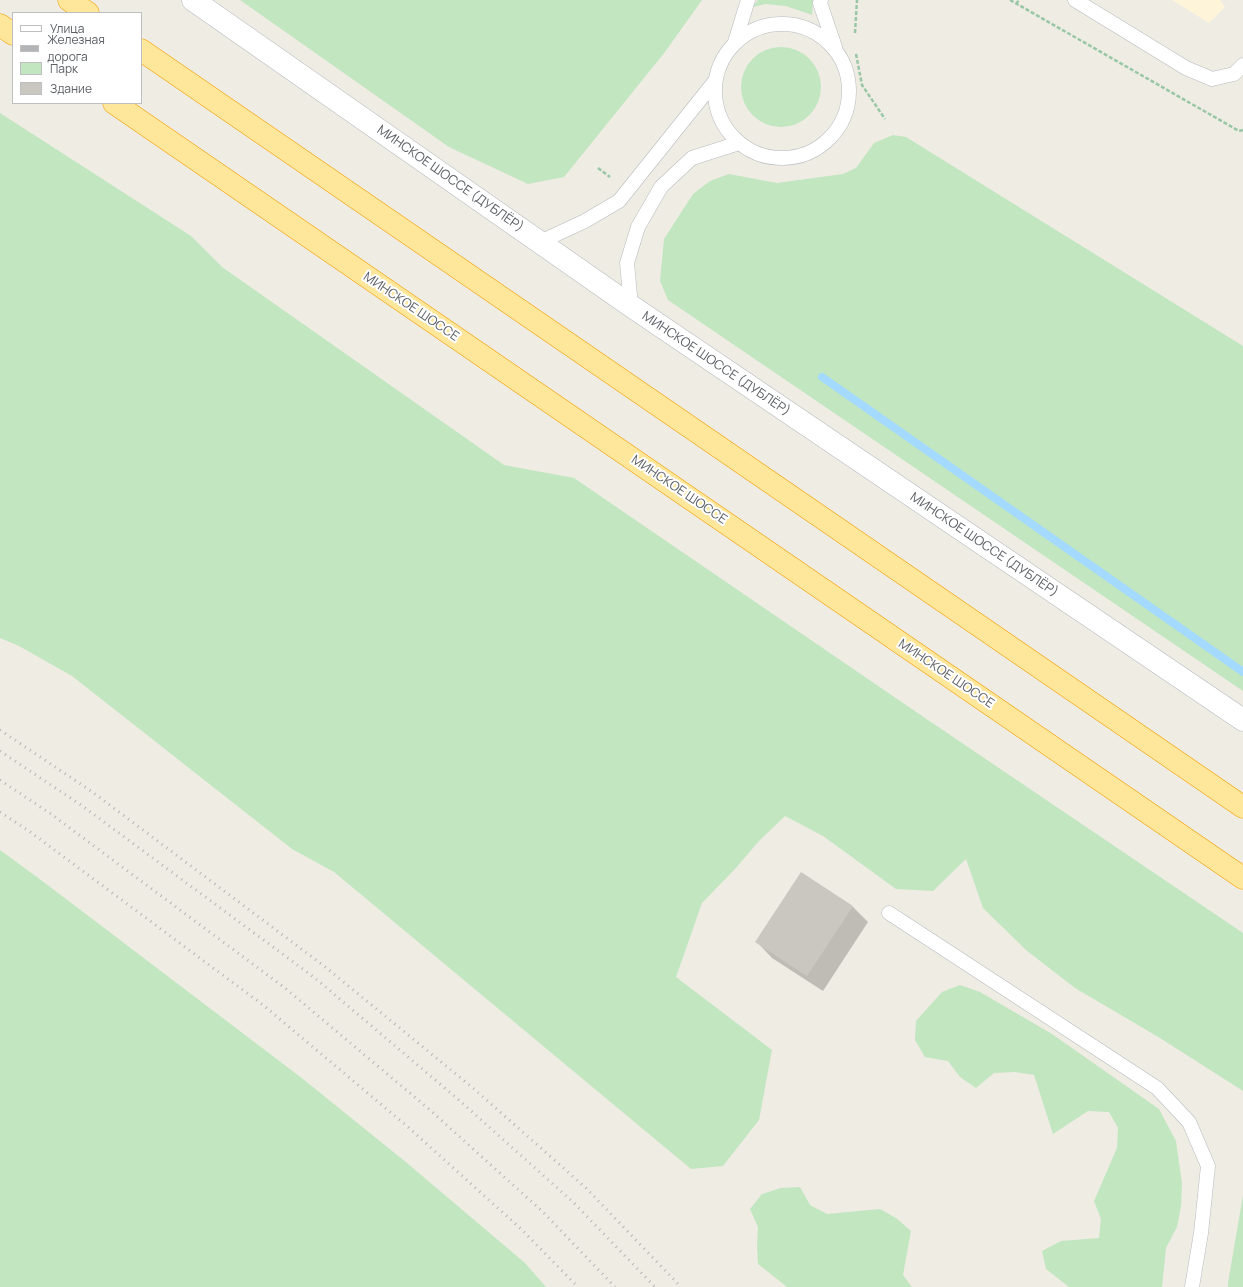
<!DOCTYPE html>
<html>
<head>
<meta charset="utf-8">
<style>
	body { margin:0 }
	#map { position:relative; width:1243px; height:1287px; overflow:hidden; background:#efece4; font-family:Manrope,sans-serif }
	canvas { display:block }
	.legend { position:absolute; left:12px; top:12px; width:130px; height:92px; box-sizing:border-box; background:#fff; border:1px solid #bebfc1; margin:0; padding:5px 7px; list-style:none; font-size:12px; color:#5c6065 }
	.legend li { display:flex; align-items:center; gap:8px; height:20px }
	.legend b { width:20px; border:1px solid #bebfc1 }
</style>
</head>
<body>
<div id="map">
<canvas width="1243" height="1287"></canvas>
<ul class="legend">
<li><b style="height:5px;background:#fff"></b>Улица</li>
<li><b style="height:5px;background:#b3b4b5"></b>Железная дорога</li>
<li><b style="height:11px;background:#c1e6c0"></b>Парк</li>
<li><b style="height:11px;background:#cac7c1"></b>Здание</li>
</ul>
</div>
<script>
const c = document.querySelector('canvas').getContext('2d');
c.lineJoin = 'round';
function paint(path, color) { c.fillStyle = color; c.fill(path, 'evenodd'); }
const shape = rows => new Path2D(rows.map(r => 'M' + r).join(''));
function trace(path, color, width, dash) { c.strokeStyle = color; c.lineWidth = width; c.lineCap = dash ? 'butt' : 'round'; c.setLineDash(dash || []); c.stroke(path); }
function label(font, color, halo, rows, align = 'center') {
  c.font = font + ' Manrope,sans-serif'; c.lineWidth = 4; c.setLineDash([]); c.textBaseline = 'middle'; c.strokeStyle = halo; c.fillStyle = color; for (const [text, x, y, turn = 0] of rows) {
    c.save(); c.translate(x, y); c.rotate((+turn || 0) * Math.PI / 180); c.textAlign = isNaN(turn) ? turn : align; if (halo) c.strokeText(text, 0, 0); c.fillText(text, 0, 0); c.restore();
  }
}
const commercial = shape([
	[1172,0,1220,0,1225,7,1209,23]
]);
const green = shape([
	[240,0,702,0,665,52,564,177,528,184,449,147],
	[758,0,813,0,812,15,786,6,765,4,753,7],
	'741 87a40 40 0 1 1 80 0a40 40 0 1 1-80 0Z',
	[0,113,191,236,222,267,504,465,574,478,925,718,1243,933,1243,1091,1160,1038,1075,988,1026,950,983,908,966,859,933,891,896,889,823,836,785,816,759,841,735,869,702,903,676,977,772,1050,759,1120,723,1166,691,1169,334,872,292,849,72,676,19,646,0,638],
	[893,135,906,137,1243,346,1243,691,668,300,660,281,664,239,693,194,710,181,729,174,777,183,843,174,856,168,874,143],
	[0,850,45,883,303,1079,407,1163,525,1263,546,1287,0,1287],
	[960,985,980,992,1052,1034,1159,1109,1176,1141,1182,1183,1181,1206,1177,1227,1166,1248,1162,1287,1069,1287,1046,1269,1042,1251,1061,1241,1099,1238,1101,1219,1094,1201,1117,1148,1118,1128,1109,1112,1088,1111,1053,1134,1034,1075,1015,1072,994,1073,976,1088,960,1077,948,1061,925,1057,915,1040,916,1021,942,992],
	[800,1187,810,1205,827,1214,880,1209,896,1218,911,1231,903,1275,912,1287,787,1287,758,1264,757,1246,758,1227,750,1209,762,1194,781,1188],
	[1243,1195,1243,1287,1228,1287,1228,1283]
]);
const shadow = shape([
	[802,873,853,907,868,922,823,991,772,958,757,942]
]);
const stream = shape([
	[822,377,1243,672]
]);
const building = shape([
	[801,872,853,906,807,976,755,942]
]);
const path = shape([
	[1010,0,1239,131,1243,130],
	[1016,4,1019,0],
	[855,33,857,0],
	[856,54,862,85,885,119],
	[598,168,610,177]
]);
const service = shape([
	[821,0,820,3,835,47],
	[1075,0,1186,68,1212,79,1234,74,1243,65],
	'715 91a67 67 0 1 1 134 0a67 67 0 1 1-134 0Z',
	[735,42,748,0],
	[540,242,585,221,619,201,715,81],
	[631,306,627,263,638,227,661,187,692,158,739,143],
	[889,913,1157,1088,1189,1122,1208,1166,1201,1233,1192,1287]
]);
const secondary = shape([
	[193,0,631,306,1243,720]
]);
const trunk = shape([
	[69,0,88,13],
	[0,25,13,34],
	[141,50,1243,807],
	[114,103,1243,878]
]);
const rail = shape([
	[0,730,91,791,324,966,473,1088,586,1188,681,1287],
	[0,751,81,805,315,978,460,1101,573,1202,655,1287],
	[0,780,51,814,285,988,430,1110,543,1212,615,1287],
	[0,812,29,831,263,1005,408,1127,521,1229,578,1287]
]);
const streetNames = [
	["МИНСКОЕ ШОССЕ (ДУБЛЁР)",450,179,35],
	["МИНСКОЕ ШОССЕ",411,307,34],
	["МИНСКОЕ ШОССЕ (ДУБЛЁР)",716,364,34],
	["МИНСКОЕ ШОССЕ",679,490,34],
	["МИНСКОЕ ШОССЕ (ДУБЛЁР)",984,545,34],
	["МИНСКОЕ ШОССЕ",946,674,34]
];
paint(commercial, '#fef4da');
paint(green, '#c1e6c0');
paint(shadow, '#0003');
trace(stream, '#a4daff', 8);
paint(building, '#cac7c1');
trace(service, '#b6babe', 15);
trace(secondary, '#b7bbc0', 23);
trace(trunk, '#f2a000', 23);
trace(path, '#99c7a6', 2.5, [4, 2]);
trace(service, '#fff', 14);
trace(secondary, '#fff', 22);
trace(trunk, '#fee69b', 22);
trace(rail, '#b3b4b5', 3, [1, 5]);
label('13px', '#5c6065', '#fff', streetNames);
</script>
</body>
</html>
